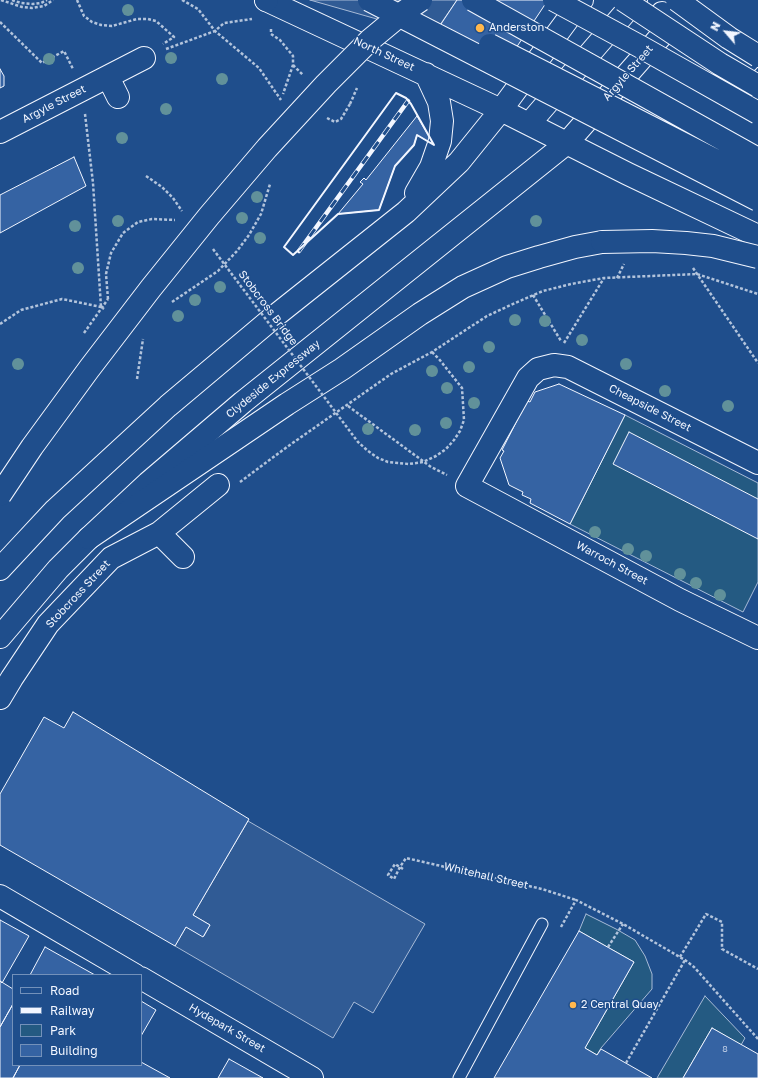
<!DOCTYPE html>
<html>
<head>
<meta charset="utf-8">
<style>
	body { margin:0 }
	#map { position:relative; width:758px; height:1078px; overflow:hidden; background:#1f4e8c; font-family:"Golos Text",sans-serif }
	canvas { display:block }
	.legend { position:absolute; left:12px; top:974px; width:130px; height:92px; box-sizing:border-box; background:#1f4e8c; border:1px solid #7391ba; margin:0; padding:5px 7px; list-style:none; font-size:12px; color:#f2f6ff }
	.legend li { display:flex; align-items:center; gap:8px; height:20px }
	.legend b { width:20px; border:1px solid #7391ba }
	.north { position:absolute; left:706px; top:12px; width:40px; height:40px; -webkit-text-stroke:3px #1f4e8c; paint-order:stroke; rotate:298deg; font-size:11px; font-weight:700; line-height:16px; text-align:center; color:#f2f6ff }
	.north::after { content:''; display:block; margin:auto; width:14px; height:18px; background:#f2f6ff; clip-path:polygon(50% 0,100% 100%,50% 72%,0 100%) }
</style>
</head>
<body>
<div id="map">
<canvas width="758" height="1078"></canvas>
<ul class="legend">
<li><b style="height:5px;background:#1f4e8c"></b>Road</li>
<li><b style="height:5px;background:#f2f6ff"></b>Railway</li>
<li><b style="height:11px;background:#245a82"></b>Park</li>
<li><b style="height:11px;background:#3563a3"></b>Building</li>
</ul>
<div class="north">N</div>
</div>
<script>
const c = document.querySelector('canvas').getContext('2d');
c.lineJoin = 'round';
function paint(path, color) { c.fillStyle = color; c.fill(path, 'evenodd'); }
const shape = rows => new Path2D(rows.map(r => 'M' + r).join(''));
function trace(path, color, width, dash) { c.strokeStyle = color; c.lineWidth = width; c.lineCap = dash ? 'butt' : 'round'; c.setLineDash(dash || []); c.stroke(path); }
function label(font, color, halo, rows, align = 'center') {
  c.font = font + ' "Golos Text",sans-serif'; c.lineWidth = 3; c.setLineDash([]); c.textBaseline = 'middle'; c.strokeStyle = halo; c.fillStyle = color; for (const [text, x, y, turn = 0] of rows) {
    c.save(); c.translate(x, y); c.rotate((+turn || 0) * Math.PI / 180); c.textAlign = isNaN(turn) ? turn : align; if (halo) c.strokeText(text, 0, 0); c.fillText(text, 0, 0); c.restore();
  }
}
const green = shape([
	[625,415,758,483,758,582,743,612,570,524,625,415],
	[586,914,616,929,635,940,645,956,652,974,652,989,601,1048,597,1055,585,1048,634,962,579,931,586,914],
	[705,996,745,1038,741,1045,712,1028,683,1078,657,1078,705,996]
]);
const parking = shape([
	[310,0,457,0,433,35,310,0],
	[248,821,425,924,373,1013,354,1002,333,1038,175,946,186,927,204,936,210,925,193,915,248,821]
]);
const building = shape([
	[457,0,548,0,496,78,433,36,457,0],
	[0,69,4,76,4,86,0,88,0,69],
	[417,116,434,145,417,135,414,145,395,166,379,210,338,214,363,184,360,182,364,178,366,180,417,116],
	[74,157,86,186,0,233,0,195,74,157],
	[559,384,625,415,570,524,530,503,531,499,522,495,523,492,509,485,500,458,504,451,502,450,527,401,530,402,535,392,559,384],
	[629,432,758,499,758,539,613,464,629,432],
	[73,712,249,819,193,915,210,925,203,937,186,927,175,946,0,845,0,794,44,717,64,728,73,712],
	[0,920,29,936,2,983,0,981,0,920],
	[579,931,634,962,585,1048,597,1055,601,1049,652,1078,494,1078,579,931],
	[45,947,95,975,30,975,45,947],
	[0,981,13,989,13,1004,0,1027,0,981],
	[141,1001,156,1010,141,1036,141,1001],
	[13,1004,13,1065,20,1065,13,1078,0,1078,0,1027,13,1004],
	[712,1028,758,1054,758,1078,683,1078,712,1028],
	[229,1059,263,1078,218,1078,229,1059],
	[141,1062,170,1078,13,1078,20,1065,141,1065,141,1062]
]);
const path = shape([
	[1,0,22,7,32,8,44,6,53,0],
	[12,0,21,3,33,4,41,3,47,0],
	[77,0,84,16,92,22,101,25,112,26,137,19,148,19,156,21,174,37,163,44],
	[182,0,198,9,215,31,259,68,281,100],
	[0,22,42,63,64,51,73,69],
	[271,29,271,34,280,40,293,56,293,65,283,94],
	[166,49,215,31,224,23,252,19],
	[293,65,303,75],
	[85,114,93,183,101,307],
	[327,118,335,122,341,119,350,104],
	[146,176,162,187,173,198,182,211],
	[693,268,758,363],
	[617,278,624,264],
	[533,295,561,341],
	[172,302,218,271,237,251,249,235,261,214,270,184],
	[0,324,21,310,62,299,101,307,104,309],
	[84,333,108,299],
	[564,343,604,278],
	[432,352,439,359],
	[137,379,143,339],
	[348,406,431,467,447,475],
	[240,482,287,447,391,374,432,352,487,316,515,303,543,291,571,284,604,278,697,274,758,294],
	[403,869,395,864,388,875,394,879,400,867,406,858,542,889,576,900],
	[561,927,576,900,623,924,685,960,694,967,758,1039],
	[608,947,623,924],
	[680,957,706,914,722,922,722,949,758,969],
	[626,1063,685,960]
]);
const lane = shape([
	[459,1078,542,924]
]);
const street = shape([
	[108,77,118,97],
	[0,132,144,58],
	[758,463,568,367,554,365,538,369,528,378,467,486,680,600,758,638],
	[159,533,183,557],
	[0,698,12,678,48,624,111,558,159,533,218,485],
	[0,896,135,975],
	[141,978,312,1078]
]);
const primary = shape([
	[266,0,501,110,628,174,758,236],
	[662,13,748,61],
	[529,124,636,0],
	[416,193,431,167,440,141,442,121,439,102,426,74],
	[0,569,55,510,168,406,275,316,406,212,459,162,501,110,582,0],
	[0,637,58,569,89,538,148,483,243,402,567,143,675,20,684,0]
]);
const highway = shape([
	[266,0,267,0],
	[89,538,287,404,342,369,420,314,463,287,507,267,539,257,575,247,602,242]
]);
const rail = shape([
	[299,251,408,101]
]);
const pathBridge = shape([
	[350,104,357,88],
	[213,249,358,442,368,451,378,458,388,462,409,464,423,462,436,456,446,449,454,440,460,431,464,420,462,388,439,359],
	[108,299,106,274,111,253,123,233,138,222,152,219,175,220]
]);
const highwayBridge = shape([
	[369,0,758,200],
	[473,0,758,159],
	[554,0,641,47,758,113],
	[623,0,720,64,758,86],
	[677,0,729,38,758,56],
	[490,45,758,182],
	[602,242,652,241,686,243,713,246,758,257],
	[0,495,32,447,89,369,151,288,209,216,267,148,326,84,370,40,405,11,421,0]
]);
const wall = shape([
	[396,93,406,98,411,104,434,145,417,135,414,145,395,166,379,210,338,214,293,255,284,247,396,93]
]);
const trees = [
	[128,10],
	[171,58],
	[49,59],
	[222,79],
	[166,109],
	[122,138],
	[257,197],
	[242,218],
	[118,221],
	[536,221],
	[75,226],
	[260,238],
	[78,268],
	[220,287],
	[195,300],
	[178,316],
	[515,320],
	[545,321],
	[582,340],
	[489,347],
	[18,364],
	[626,364],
	[469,367],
	[432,371],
	[447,388],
	[665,391],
	[474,403],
	[728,406],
	[446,423],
	[368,429],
	[415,430],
	[595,532],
	[628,549],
	[646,556],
	[680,574],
	[696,583],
	[720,595]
];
const markers = [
	[480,28,5,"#ffb74d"],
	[573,1005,4,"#ffb74d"]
];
const numberNames = [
	["8",725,1049]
];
const poiNames = [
	["Anderston",489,28],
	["2 Central Quay",581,1005]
];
const streetNames = [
	["North Street",384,54,25],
	["Argyle Street",628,73,-49],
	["Argyle Street",54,104,-27],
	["Stobcross Bridge",268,308,53],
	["Clydeside Expressway",273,379,-39],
	["Cheapside Street",650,408,27],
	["Warroch Street",612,563,28],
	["Stobcross Street",78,594,-47],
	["Whitehall Street",486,876,13],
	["Hydepark Street",227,1028,30]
];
paint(green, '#245a82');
trace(green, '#a8bbd7', 1);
paint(parking, '#305b95');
trace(parking, '#a8bbd7', 1);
paint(building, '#3563a3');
trace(building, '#f2f6ff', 1);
trace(lane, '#f2f6ff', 13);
trace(street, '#f2f6ff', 24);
trace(primary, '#f2f6ff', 24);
trace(highway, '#f2f6ff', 24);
trace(path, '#b3c4dc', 2.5, [3, 2]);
trace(lane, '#1f4e8c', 11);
trace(street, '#1f4e8c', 22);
trace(primary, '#1f4e8c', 22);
trace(highway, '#1f4e8c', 22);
trace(rail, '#f2f6ff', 4.5);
trace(rail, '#1f4e8c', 3, [9]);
trace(highwayBridge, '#f2f6ff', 24, []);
trace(pathBridge, '#b3c4dc', 2.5, [3, 2]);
trace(highwayBridge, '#1f4e8c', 22);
trace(wall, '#f2f6ff', 2);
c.fillStyle = '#61919a';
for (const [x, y] of trees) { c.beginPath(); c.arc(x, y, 6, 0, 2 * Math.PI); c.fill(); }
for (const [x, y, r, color] of markers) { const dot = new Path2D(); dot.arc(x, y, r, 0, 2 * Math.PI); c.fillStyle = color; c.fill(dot); trace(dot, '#1f4e8c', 1.5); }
label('9px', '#c3d1e8', null, numberNames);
label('11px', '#f2f6ff', '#1f4e8c', poiNames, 'left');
label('11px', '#f2f6ff', '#1f4e8c', streetNames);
</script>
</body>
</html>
